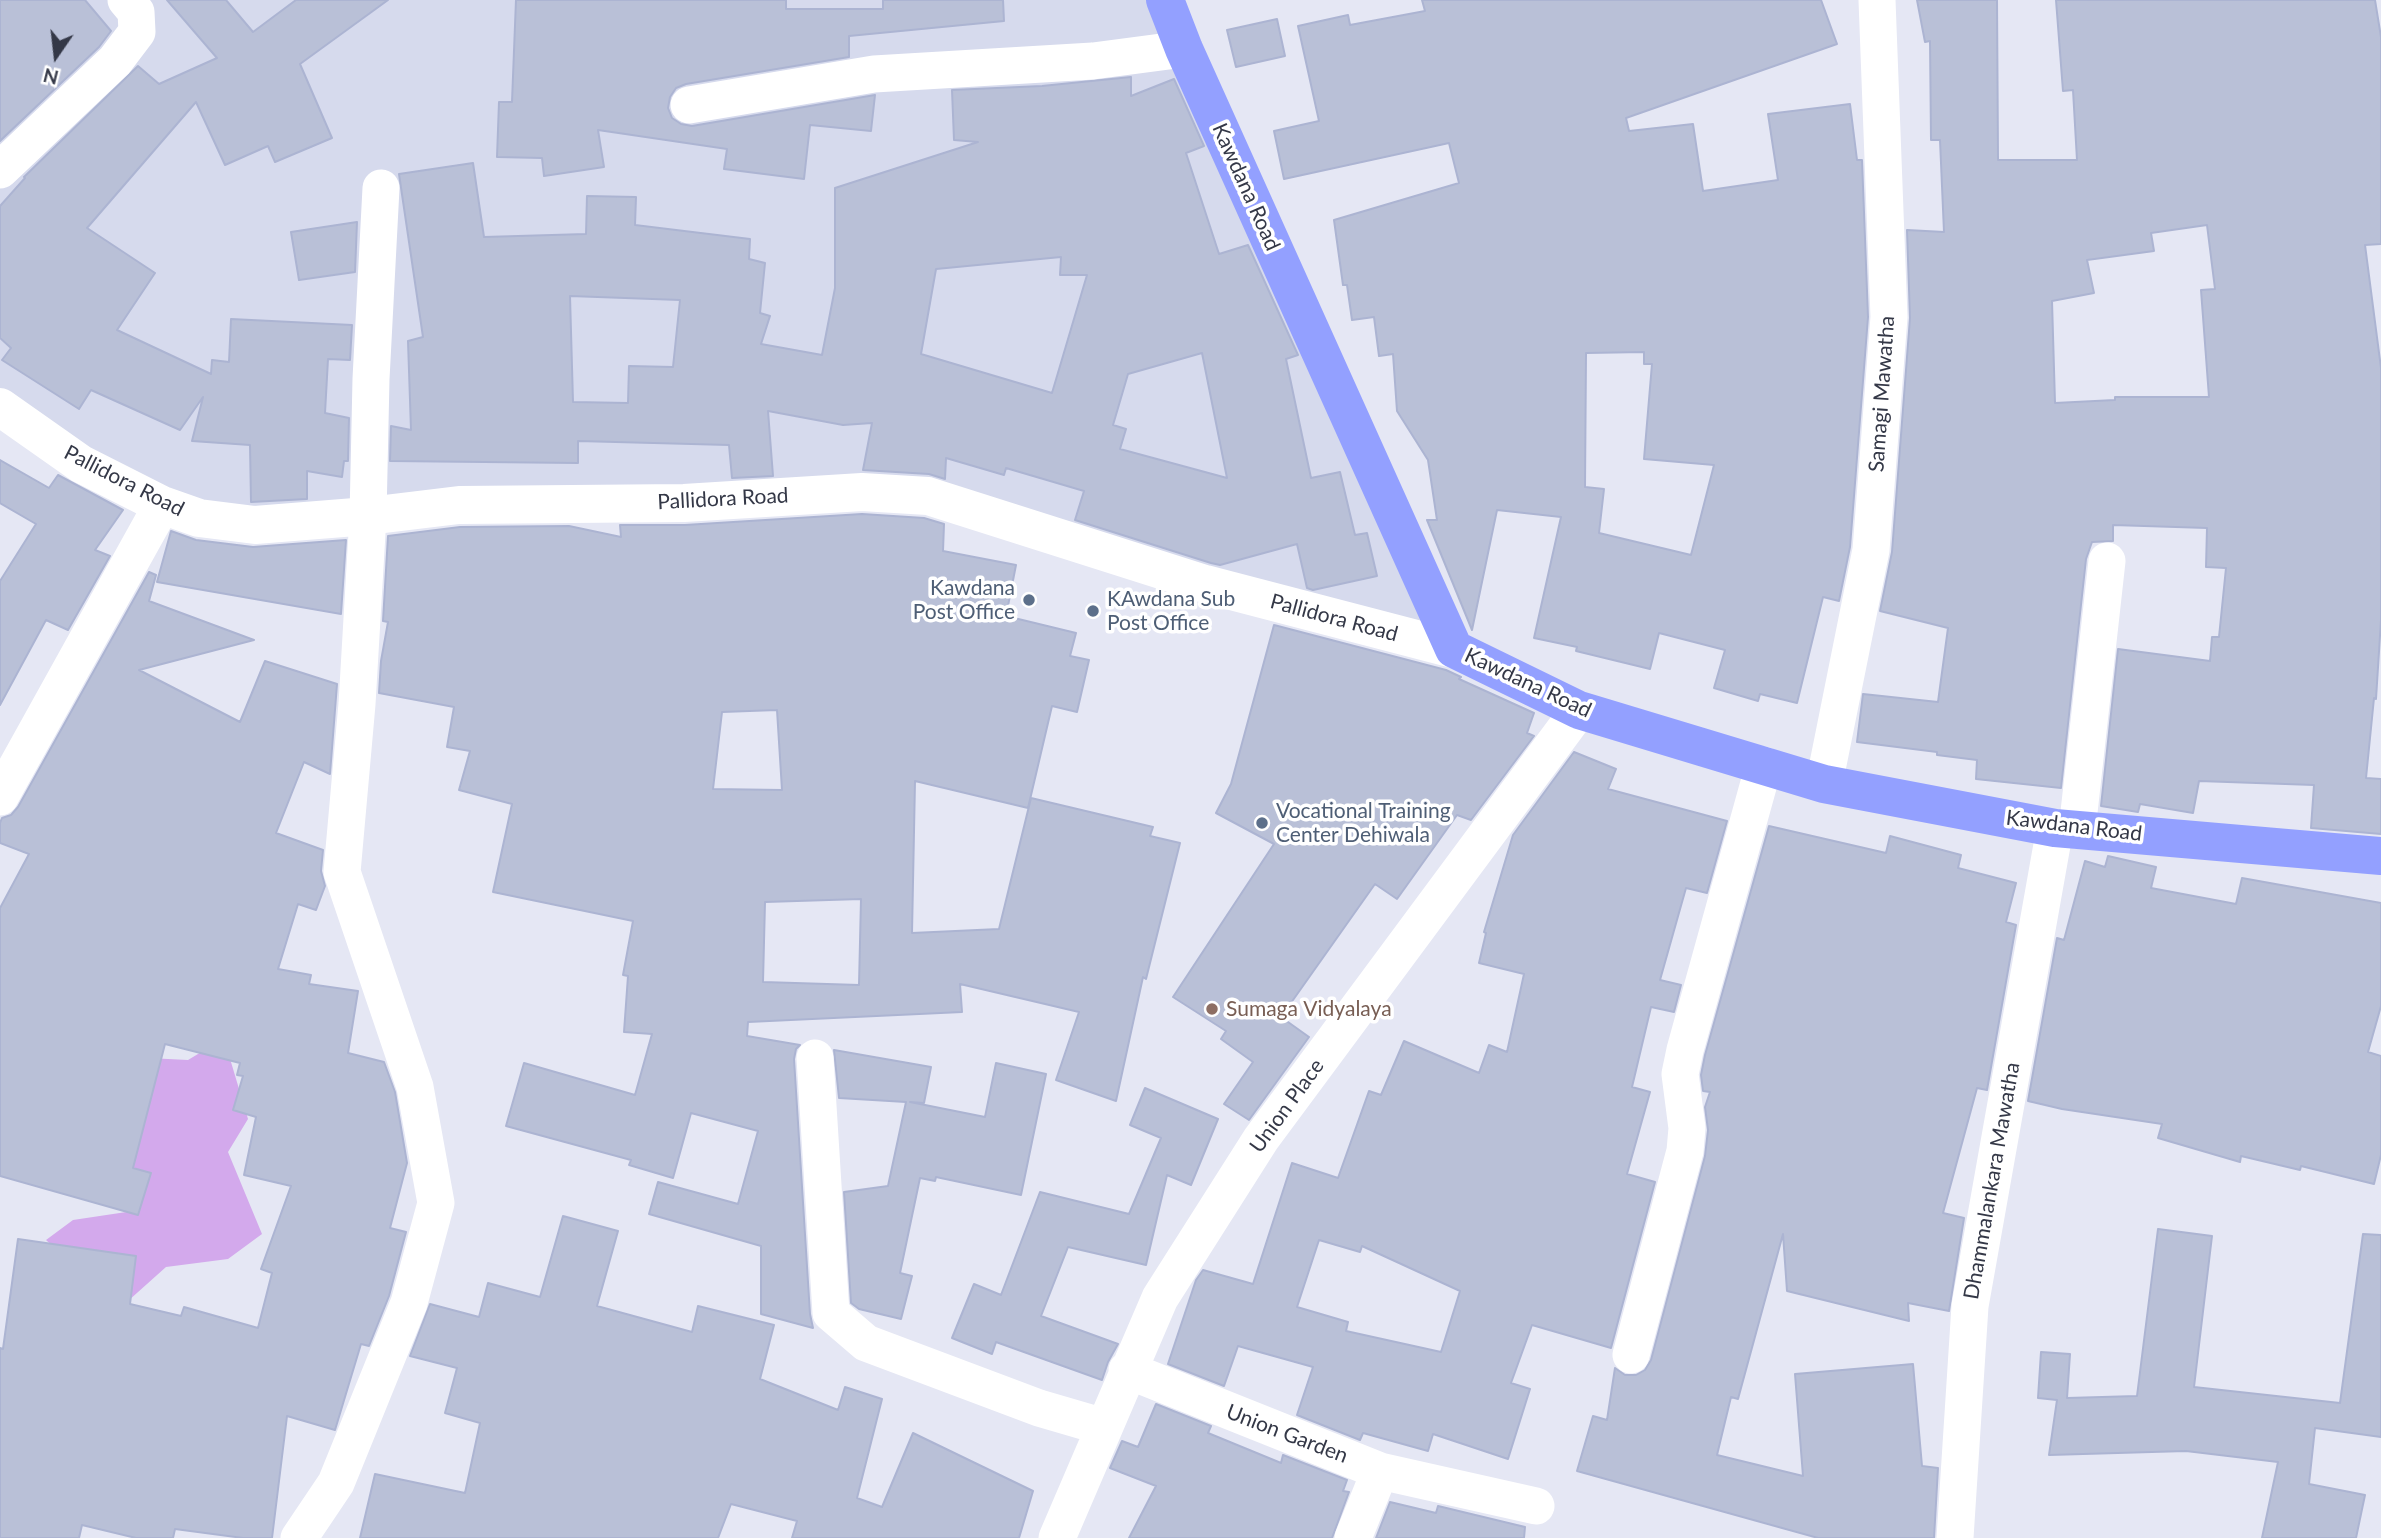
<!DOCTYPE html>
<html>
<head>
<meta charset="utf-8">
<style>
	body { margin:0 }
	#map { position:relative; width:2381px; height:1538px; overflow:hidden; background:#e5e7f4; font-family:Lato,sans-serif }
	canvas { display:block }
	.north { position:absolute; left:21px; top:21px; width:70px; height:70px; -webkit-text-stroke:5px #fff; paint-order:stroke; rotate:194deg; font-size:19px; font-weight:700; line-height:28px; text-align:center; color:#343847 }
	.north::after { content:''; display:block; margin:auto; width:24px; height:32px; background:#343847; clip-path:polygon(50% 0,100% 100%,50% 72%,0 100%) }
</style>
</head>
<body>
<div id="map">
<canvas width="2381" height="1538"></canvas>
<div class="north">N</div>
</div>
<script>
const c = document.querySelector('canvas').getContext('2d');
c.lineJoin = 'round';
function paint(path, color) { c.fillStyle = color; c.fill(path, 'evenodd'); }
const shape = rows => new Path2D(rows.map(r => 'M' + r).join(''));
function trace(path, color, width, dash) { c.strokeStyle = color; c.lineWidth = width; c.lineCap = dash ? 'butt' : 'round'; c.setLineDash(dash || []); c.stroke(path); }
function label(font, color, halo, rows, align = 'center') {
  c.font = font + ' Lato,sans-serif'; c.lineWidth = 7; c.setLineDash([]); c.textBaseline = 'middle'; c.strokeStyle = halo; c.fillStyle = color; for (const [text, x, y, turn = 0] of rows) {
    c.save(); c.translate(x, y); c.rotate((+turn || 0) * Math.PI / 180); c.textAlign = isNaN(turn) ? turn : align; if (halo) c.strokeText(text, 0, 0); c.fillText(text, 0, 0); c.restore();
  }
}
const residential = shape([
	[0,0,1165,0,1454,649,928,496,199,518,0,407]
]);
const green = shape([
	[213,1045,228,1052,248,1119,228,1152,262,1234,228,1259,166,1267,128,1301,75,1267,46,1240,73,1220,133,1211,68,1054,188,1060]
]);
const building = shape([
	[0,0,85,0,111,31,99,47,0,141,0,0],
	[167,0,226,0,253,32,296,0,388,0,300,64,332,138,275,162,268,146,225,165,196,102,87,228,155,273,117,330,211,374,212,360,229,362,231,319,352,325,350,360,328,359,325,413,349,418,348,461,344,461,342,477,307,471,307,499,251,502,250,445,192,441,203,397,180,430,91,390,79,409,2,360,11,348,0,338,0,206,25,178,24,177,138,66,159,84,217,58,167,0],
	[516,0,786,0,786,9,883,9,883,0,1003,0,1004,21,849,36,849,57,686,84,676,88,670,97,668,108,672,118,681,124,692,126,875,95,871,131,810,125,804,179,724,169,727,149,598,130,604,167,544,176,542,158,497,157,499,102,512,102,516,0],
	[1422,0,1821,0,1837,44,1626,118,1629,131,1693,124,1703,191,1778,180,1768,114,1850,104,1857,160,1862,160,1868,317,1850,547,1839,601,1823,597,1797,703,1760,694,1758,701,1714,688,1725,650,1659,633,1650,669,1576,651,1577,647,1534,638,1561,517,1497,510,1472,630,1427,520,1437,520,1428,460,1397,411,1393,354,1379,356,1374,317,1352,320,1347,285,1343,285,1334,220,1459,183,1449,143,1284,179,1274,131,1319,121,1298,26,1348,15,1350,25,1425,11,1422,0],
	[1644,352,1644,364,1652,364,1644,459,1714,465,1691,555,1599,533,1604,489,1585,487,1586,353,1644,352],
	[1917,0,1997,0,1998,160,2077,160,2073,90,2063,91,2056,0,2375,0,2381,37,2381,244,2365,245,2381,368,2381,620,2376,699,2374,698,2366,778,2381,779,2381,834,2311,828,2314,785,2199,781,2193,813,2140,804,2138,812,2101,806,2118,649,2210,661,2212,637,2219,637,2226,568,2206,567,2207,528,2113,525,2113,541,2092,542,2086,559,2061,788,1976,779,1977,760,1937,755,1937,752,1857,742,1863,694,1938,702,1948,628,1880,611,1892,552,1910,318,1907,230,1944,232,1940,140,1931,140,1930,41,1925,42,1917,0],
	[2207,225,2215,289,2201,290,2209,397,2115,397,2115,400,2055,403,2052,301,2094,293,2087,260,2154,251,2151,233,2207,225],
	[1277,19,1285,56,1236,67,1227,30,1277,19],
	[1131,77,1131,96,1174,79,1204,146,1186,153,1219,254,1248,245,1298,355,1286,359,1311,478,1340,472,1355,535,1367,533,1377,576,1313,590,1307,588,1297,544,1220,565,1211,563,1075,520,1084,491,1006,468,1004,475,946,458,945,479,929,474,863,470,872,423,843,425,768,411,773,476,732,478,729,445,578,441,578,463,390,461,391,426,411,430,408,341,423,337,399,174,473,163,484,237,586,234,587,196,636,197,635,225,750,239,749,259,765,263,760,313,770,316,761,344,822,355,835,288,835,188,978,142,954,140,952,90,1042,86,1131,77],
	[1061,257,1060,275,1087,275,1052,393,921,354,936,269,1061,257],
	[570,296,680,300,673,367,629,366,628,403,573,402,570,296],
	[1202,353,1227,478,1120,449,1126,429,1113,425,1128,374,1202,353],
	[357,222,355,272,299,280,291,232,357,222],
	[0,460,49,488,58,475,123,510,95,550,110,556,68,630,46,620,0,705,0,581,36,524,0,503,0,460],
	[862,514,924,518,944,524,943,551,1016,565,1006,616,1076,633,1070,656,1089,660,1077,712,1052,706,1028,808,915,781,912,933,999,929,1031,798,1153,827,1150,836,1180,843,1146,979,1143,977,1116,1101,1056,1080,1079,1012,960,984,962,1012,748,1022,747,1036,800,1045,796,1049,794,1059,810,1314,813,1328,761,1314,761,1246,649,1214,658,1182,738,1204,758,1131,691,1113,673,1178,629,1165,631,1160,506,1126,524,1063,635,1095,652,1034,624,1032,628,976,623,975,633,921,493,892,512,804,459,790,470,751,447,747,454,707,379,693,381,661,388,622,383,621,388,536,460,527,569,526,621,537,620,525,685,525,862,514],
	[777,710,782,790,713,789,722,712,777,710],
	[861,899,859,985,763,982,765,902,861,899],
	[171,531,196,540,253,547,346,540,341,614,157,582,171,531],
	[149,572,156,575,149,601,254,640,139,670,240,722,265,661,337,684,330,774,304,762,276,833,323,850,321,871,325,886,316,910,298,904,278,969,311,975,309,984,358,991,348,1053,384,1062,395,1092,407,1163,390,1228,406,1232,389,1296,369,1346,361,1344,335,1430,287,1416,272,1538,243,1538,175,1529,173,1538,136,1538,82,1525,79,1538,0,1538,0,1348,3,1349,18,1239,136,1256,130,1304,181,1316,184,1307,258,1328,272,1273,261,1269,291,1186,244,1175,256,1117,233,1110,243,1076,237,1075,240,1063,165,1044,133,1168,151,1173,138,1215,0,1176,0,908,29,854,0,843,0,823,2,818,11,815,18,807,149,572],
	[1274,625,1446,670,1461,677,1459,679,1534,713,1527,733,1534,736,1471,820,1457,815,1397,899,1375,884,1281,1017,1309,1037,1249,1120,1224,1104,1253,1062,1221,1039,1226,1031,1173,997,1274,844,1216,813,1231,784,1274,625],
	[1574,752,1616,769,1608,789,1727,821,1707,893,1686,888,1660,980,1681,985,1674,1012,1651,1007,1632,1087,1650,1092,1627,1174,1655,1182,1611,1348,1532,1325,1511,1383,1530,1389,1508,1459,1433,1434,1428,1451,1363,1433,1360,1440,1297,1415,1313,1367,1238,1346,1224,1386,1168,1364,1196,1280,1203,1270,1253,1284,1292,1163,1338,1178,1369,1091,1381,1095,1404,1041,1479,1073,1489,1045,1507,1052,1524,974,1479,963,1486,933,1484,932,1513,835,1574,752],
	[1319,1240,1360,1252,1362,1246,1460,1291,1441,1352,1346,1331,1348,1322,1297,1307,1319,1240],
	[1769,826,1886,853,1890,836,1961,855,1958,868,2016,883,2006,922,2016,925,1987,1090,1977,1088,1943,1213,1964,1218,1949,1311,1908,1303,1909,1321,1787,1291,1783,1234,1738,1399,1731,1397,1717,1455,1803,1476,1795,1374,1913,1364,1922,1466,1938,1468,1934,1538,1818,1538,1577,1471,1593,1416,1607,1420,1615,1368,1625,1375,1636,1375,1645,1370,1651,1360,1705,1156,1708,1130,1705,1107,1710,1092,1703,1091,1701,1075,1705,1055,1769,826],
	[2108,856,2156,867,2151,888,2236,904,2242,878,2381,903,2381,1006,2368,1052,2381,1056,2381,1155,2374,1184,2301,1166,2300,1170,2241,1156,2240,1162,2158,1138,2162,1124,2062,1109,2028,1101,2057,938,2064,940,2085,861,2105,867,2108,856],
	[834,1050,931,1067,924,1103,910,1102,985,1117,996,1063,1046,1074,1021,1195,936,1177,935,1181,920,1178,900,1273,912,1276,901,1319,859,1309,851,1303,844,1192,888,1186,906,1102,839,1098,834,1050],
	[1145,1088,1218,1119,1191,1185,1167,1175,1146,1265,1068,1247,1041,1316,1118,1344,1108,1362,1102,1380,996,1342,992,1354,952,1338,974,1284,1001,1295,1040,1192,1129,1214,1161,1138,1130,1125,1145,1088],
	[563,1216,618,1231,597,1306,692,1332,698,1306,774,1325,760,1379,838,1410,845,1387,882,1399,857,1498,882,1507,913,1433,1033,1491,1019,1538,792,1538,797,1521,731,1504,718,1538,360,1538,375,1474,465,1493,480,1423,445,1413,457,1368,410,1356,430,1304,479,1317,488,1283,540,1297,563,1216],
	[2158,1229,2212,1236,2194,1387,2340,1403,2363,1234,2381,1235,2381,1437,2315,1428,2309,1484,2365,1495,2356,1538,2262,1538,2278,1462,2186,1451,2049,1455,2057,1400,2038,1398,2041,1352,2070,1354,2067,1398,2137,1396,2158,1229],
	[1156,1404,1211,1426,1208,1433,1281,1463,1283,1455,1347,1480,1343,1491,1349,1492,1332,1538,1129,1538,1156,1486,1110,1468,1122,1441,1138,1447,1156,1404],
	[1390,1502,1436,1513,1438,1506,1525,1527,1524,1538,1376,1538,1390,1502]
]);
const minor = shape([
	[689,105,874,74,1093,61,1184,49],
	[0,170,115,61,137,32,136,12,126,0],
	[1824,784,1871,550,1889,317,1877,0],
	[0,797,162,505],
	[2077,830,2107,561],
	[815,1058,831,1313,866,1343,1039,1408,1104,1427],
	[1631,1355,1685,1151,1687,1128,1680,1074,1685,1050,1764,765],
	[1127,1370,1380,1471,1353,1538],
	[1380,1471,1536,1506],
	[299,1538,336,1483,409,1303,436,1203,415,1087,342,872,357,704,368,516,371,379,381,188],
	[1057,1538,1160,1298,1261,1139,1579,710],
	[1955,1538,1970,1306,2055,828]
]);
const tertiary = shape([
	[0,407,81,464,162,505,199,518,255,525,368,516,459,505,684,503,862,492,928,496,1205,584,1454,649]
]);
const primary = shape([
	[1165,0,1184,49,1454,649,1579,710,1824,784,2055,828,2381,856]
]);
const markers = [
	[1029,600,7,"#5c6f8a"],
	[1093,611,7,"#5c6f8a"],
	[1262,823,7,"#5c6f8a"],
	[1212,1009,7,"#8d6e63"]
];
const streetNames = [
	["Kawdana Road",1246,187,66],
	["Samagi Mawatha",1882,394,-86],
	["Pallidora Road",124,481,27],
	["Pallidora Road",723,499,-3],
	["Pallidora Road",1334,618,15],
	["Kawdana Road",1528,683,25],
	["Kawdana Road",2074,826,7],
	["Union Place",1287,1106,-54],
	["Dhammalankara Mawatha",1992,1181,-80],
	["Union Garden",1287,1434,21]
];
const serviceNames = [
	["Kawdana",1015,588,"right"],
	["Post Office",1015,612,"right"],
	["KAwdana Sub",1107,599],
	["Post Office",1107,623],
	["Vocational Training",1276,811],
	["Center Dehiwala",1276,835]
];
const educationNames = [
	["Sumaga Vidyalaya",1226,1009]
];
paint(residential, '#d6daed');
paint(green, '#d3a9ec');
paint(building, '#b9c0d7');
trace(building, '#acb4d2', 2);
trace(minor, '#fff', 37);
trace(tertiary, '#fff', 38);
trace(primary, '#93a0ff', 38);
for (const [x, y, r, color] of markers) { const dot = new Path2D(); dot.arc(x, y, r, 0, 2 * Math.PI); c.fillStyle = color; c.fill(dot); trace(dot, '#fff', 2.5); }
label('21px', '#343847', '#fff', streetNames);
label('21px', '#4e5e75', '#fff', serviceNames, 'left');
label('21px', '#785e54', '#fff', educationNames, 'left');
</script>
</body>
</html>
